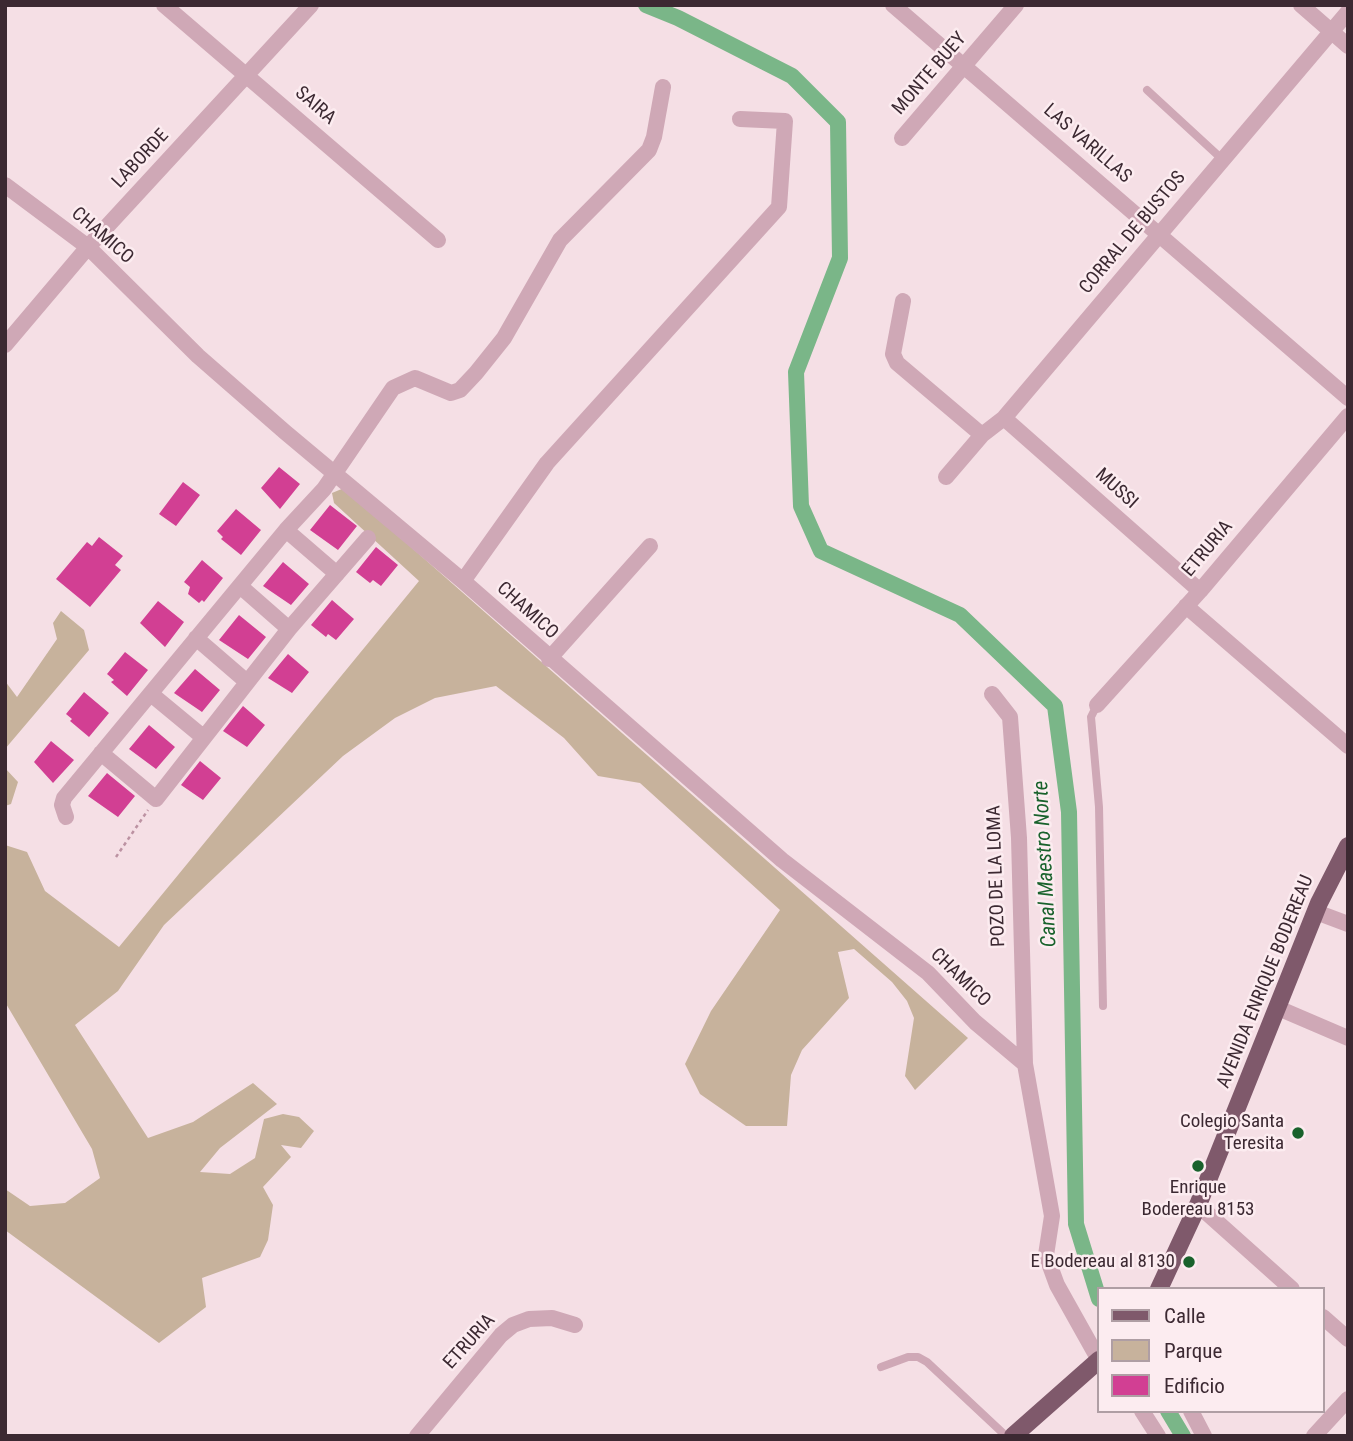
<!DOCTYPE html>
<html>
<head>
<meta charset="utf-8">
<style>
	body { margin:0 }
	#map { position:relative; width:1353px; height:1441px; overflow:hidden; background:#f5dfe5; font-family:"Roboto Condensed",sans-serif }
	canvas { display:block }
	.frame { position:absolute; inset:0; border:7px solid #3c2932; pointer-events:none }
	.legend { position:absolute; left:1097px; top:1287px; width:228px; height:126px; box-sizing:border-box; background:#fcecf0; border:2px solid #af9ea4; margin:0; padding:9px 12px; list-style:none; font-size:21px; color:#3c2932 }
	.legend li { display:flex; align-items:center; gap:14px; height:35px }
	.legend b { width:35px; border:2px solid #af9ea4 }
</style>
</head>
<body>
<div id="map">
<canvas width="1353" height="1441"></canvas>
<div class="frame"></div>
<ul class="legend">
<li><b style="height:9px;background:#7f596b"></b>Calle</li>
<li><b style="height:19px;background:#c7b29c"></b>Parque</li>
<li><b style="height:19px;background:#d23f93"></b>Edificio</li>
</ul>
</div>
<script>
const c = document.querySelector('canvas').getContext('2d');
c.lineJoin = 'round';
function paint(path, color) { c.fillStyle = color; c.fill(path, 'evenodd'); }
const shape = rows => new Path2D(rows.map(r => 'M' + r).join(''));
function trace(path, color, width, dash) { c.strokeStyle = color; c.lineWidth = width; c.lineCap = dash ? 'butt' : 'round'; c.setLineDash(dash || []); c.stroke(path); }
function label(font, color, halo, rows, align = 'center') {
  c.font = font + ' "Roboto Condensed",sans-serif'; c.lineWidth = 5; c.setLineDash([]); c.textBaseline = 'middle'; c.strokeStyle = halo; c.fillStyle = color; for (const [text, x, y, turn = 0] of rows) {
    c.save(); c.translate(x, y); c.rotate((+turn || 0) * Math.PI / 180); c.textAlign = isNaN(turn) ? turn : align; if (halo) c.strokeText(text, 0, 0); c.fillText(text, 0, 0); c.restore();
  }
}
const green = shape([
	[344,488,968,1038,915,1090,905,1076,914,1018,907,1001,892,982,854,949,838,952,849,998,802,1050,791,1075,787,1126,746,1126,700,1094,685,1064,711,1011,780,910,640,783,598,776,564,738,496,686,435,698,395,718,343,756,164,925,118,991,75,1025,148,1138,193,1122,253,1083,277,1104,220,1148,200,1172,230,1174,255,1158,264,1119,283,1114,299,1117,314,1131,301,1148,281,1145,291,1157,263,1187,273,1205,268,1240,260,1257,202,1278,206,1307,159,1343,5,1230,5,1189,30,1206,65,1203,100,1178,92,1149,5,1002,5,845,27,852,45,891,119,947,419,581,334,503,332,493],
	[61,611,84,630,89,650,5,749,5,681,17,697,57,639,53,623],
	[5,768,18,782,11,804,5,806]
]);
const canal = shape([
	[646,5,678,18,792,76,838,122,840,258,796,372,801,506,821,551,960,615,1055,706,1069,812,1076,1224,1099,1299],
	[1168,1411,1183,1436]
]);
const building = shape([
	[279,467,300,484,280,509,261,488],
	[183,482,200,495,176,526,159,514],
	[330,505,357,526,338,550,310,530],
	[236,509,261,530,241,555,221,539,223,537,217,531],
	[99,537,123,556,115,565,121,570,90,607,56,579,87,542,92,546],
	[376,547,398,565,381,586,373,580,370,583,356,572],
	[202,560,223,578,204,602,202,600,199,603,188,594,190,587,184,582],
	[283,562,309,584,291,605,263,586],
	[332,600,354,619,336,640,328,634,326,637,311,625],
	[158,601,184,622,165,647,140,623],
	[239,615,266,637,248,659,219,640],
	[125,652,148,670,127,696,111,682,114,680,107,674],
	[288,654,309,672,292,693,268,678],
	[195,669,220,690,202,712,174,693],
	[84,692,109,713,89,737,70,721,72,719,66,714],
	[243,706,265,725,247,747,223,731],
	[149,725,175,747,156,769,129,749],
	[51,741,74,760,53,783,34,762],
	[200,761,221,778,203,800,181,785],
	[107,773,135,796,118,817,88,796]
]);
const path = shape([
	[116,857,148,810]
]);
const lane = shape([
	[1147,90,1223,160],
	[1097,705,1091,717,1099,807,1103,1006],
	[881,1367,908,1357,918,1357,927,1362,1006,1436]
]);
const street = shape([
	[164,5,438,240],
	[893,5,1348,398],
	[1301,5,1348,46],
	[902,138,1016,5],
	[5,185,88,247,198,356,285,432,463,581,782,860,928,973,975,1022,1025,1064],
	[903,301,893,354,897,363,982,435],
	[5,345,88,247,311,5],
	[1004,418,1200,591],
	[946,477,982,435,1004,418,1348,12],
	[286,530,337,574],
	[463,581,547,463,779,207,785,121,740,119],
	[240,586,289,629],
	[1186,606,1348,746],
	[196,638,247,682],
	[549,659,650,546],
	[151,694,203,737],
	[992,694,1010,717,1019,838,1025,1064,1052,1216,1046,1255,1057,1285,1099,1360],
	[1097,705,1200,591,1348,416],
	[101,753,156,799,289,629,368,538],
	[66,817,62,805,64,798,286,530,324,489,393,388,415,378,451,393,460,390,476,373,504,338,560,240,649,150,654,137,663,87],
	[1316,912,1348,924],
	[1278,1008,1348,1038],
	[1198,1205,1292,1289],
	[1323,1317,1348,1339],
	[1142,1411,1158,1436],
	[1191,1411,1204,1436],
	[417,1436,501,1335,513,1325,529,1319,552,1318,575,1325],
	[1314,1436,1348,1399]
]);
const primary = shape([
	[1159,1289,1198,1205,1319,903,1348,846],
	[1013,1436,1099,1360]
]);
const markers = [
	[1298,1133,7,"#19622c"],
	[1198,1166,7,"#19622c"],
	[1189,1262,7,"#19622c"]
];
const streetNames = [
	["MONTE BUEY",930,74,-49],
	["SAIRA",315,106,41],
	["LAS VARILLAS",1087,144,41],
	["LABORDE",141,159,-47],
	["CORRAL DE BUSTOS",1133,233,-50],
	["CHAMICO",102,236,41],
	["MUSSI",1116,489,42],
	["ETRURIA",1208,549,-50],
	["CHAMICO",527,611,42],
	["POZO DE LA LOMA",997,876,-92],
	["CHAMICO",960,978,44],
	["AVENIDA ENRIQUE BODEREAU",1266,982,-68],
	["ETRURIA",470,1342,-48]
];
const poiNames = [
	["Colegio Santa",1284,1122],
	["Teresita",1284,1144],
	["Enrique",1198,1188,"center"],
	["Bodereau 8153",1198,1210,"center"],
	["E Bodereau al 8130",1175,1262]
];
const waterNames = [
	["Canal Maestro Norte",1046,864,-93]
];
paint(green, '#c7b29c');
trace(canal, '#7ab688', 16);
paint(building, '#d23f93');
trace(path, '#bc92a2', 2.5, [3.5, 3.5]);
trace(lane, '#cfa8b6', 8);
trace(street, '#cfa8b6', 16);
trace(primary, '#7f596b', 18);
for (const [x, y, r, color] of markers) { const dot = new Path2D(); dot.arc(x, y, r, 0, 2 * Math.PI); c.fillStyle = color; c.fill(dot); trace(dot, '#fcecf0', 2.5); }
label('19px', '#3c2932', '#fcecf0', streetNames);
label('19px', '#3c2932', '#fcecf0', poiNames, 'right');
label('italic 21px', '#19622c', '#fcecf0', waterNames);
</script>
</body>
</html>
